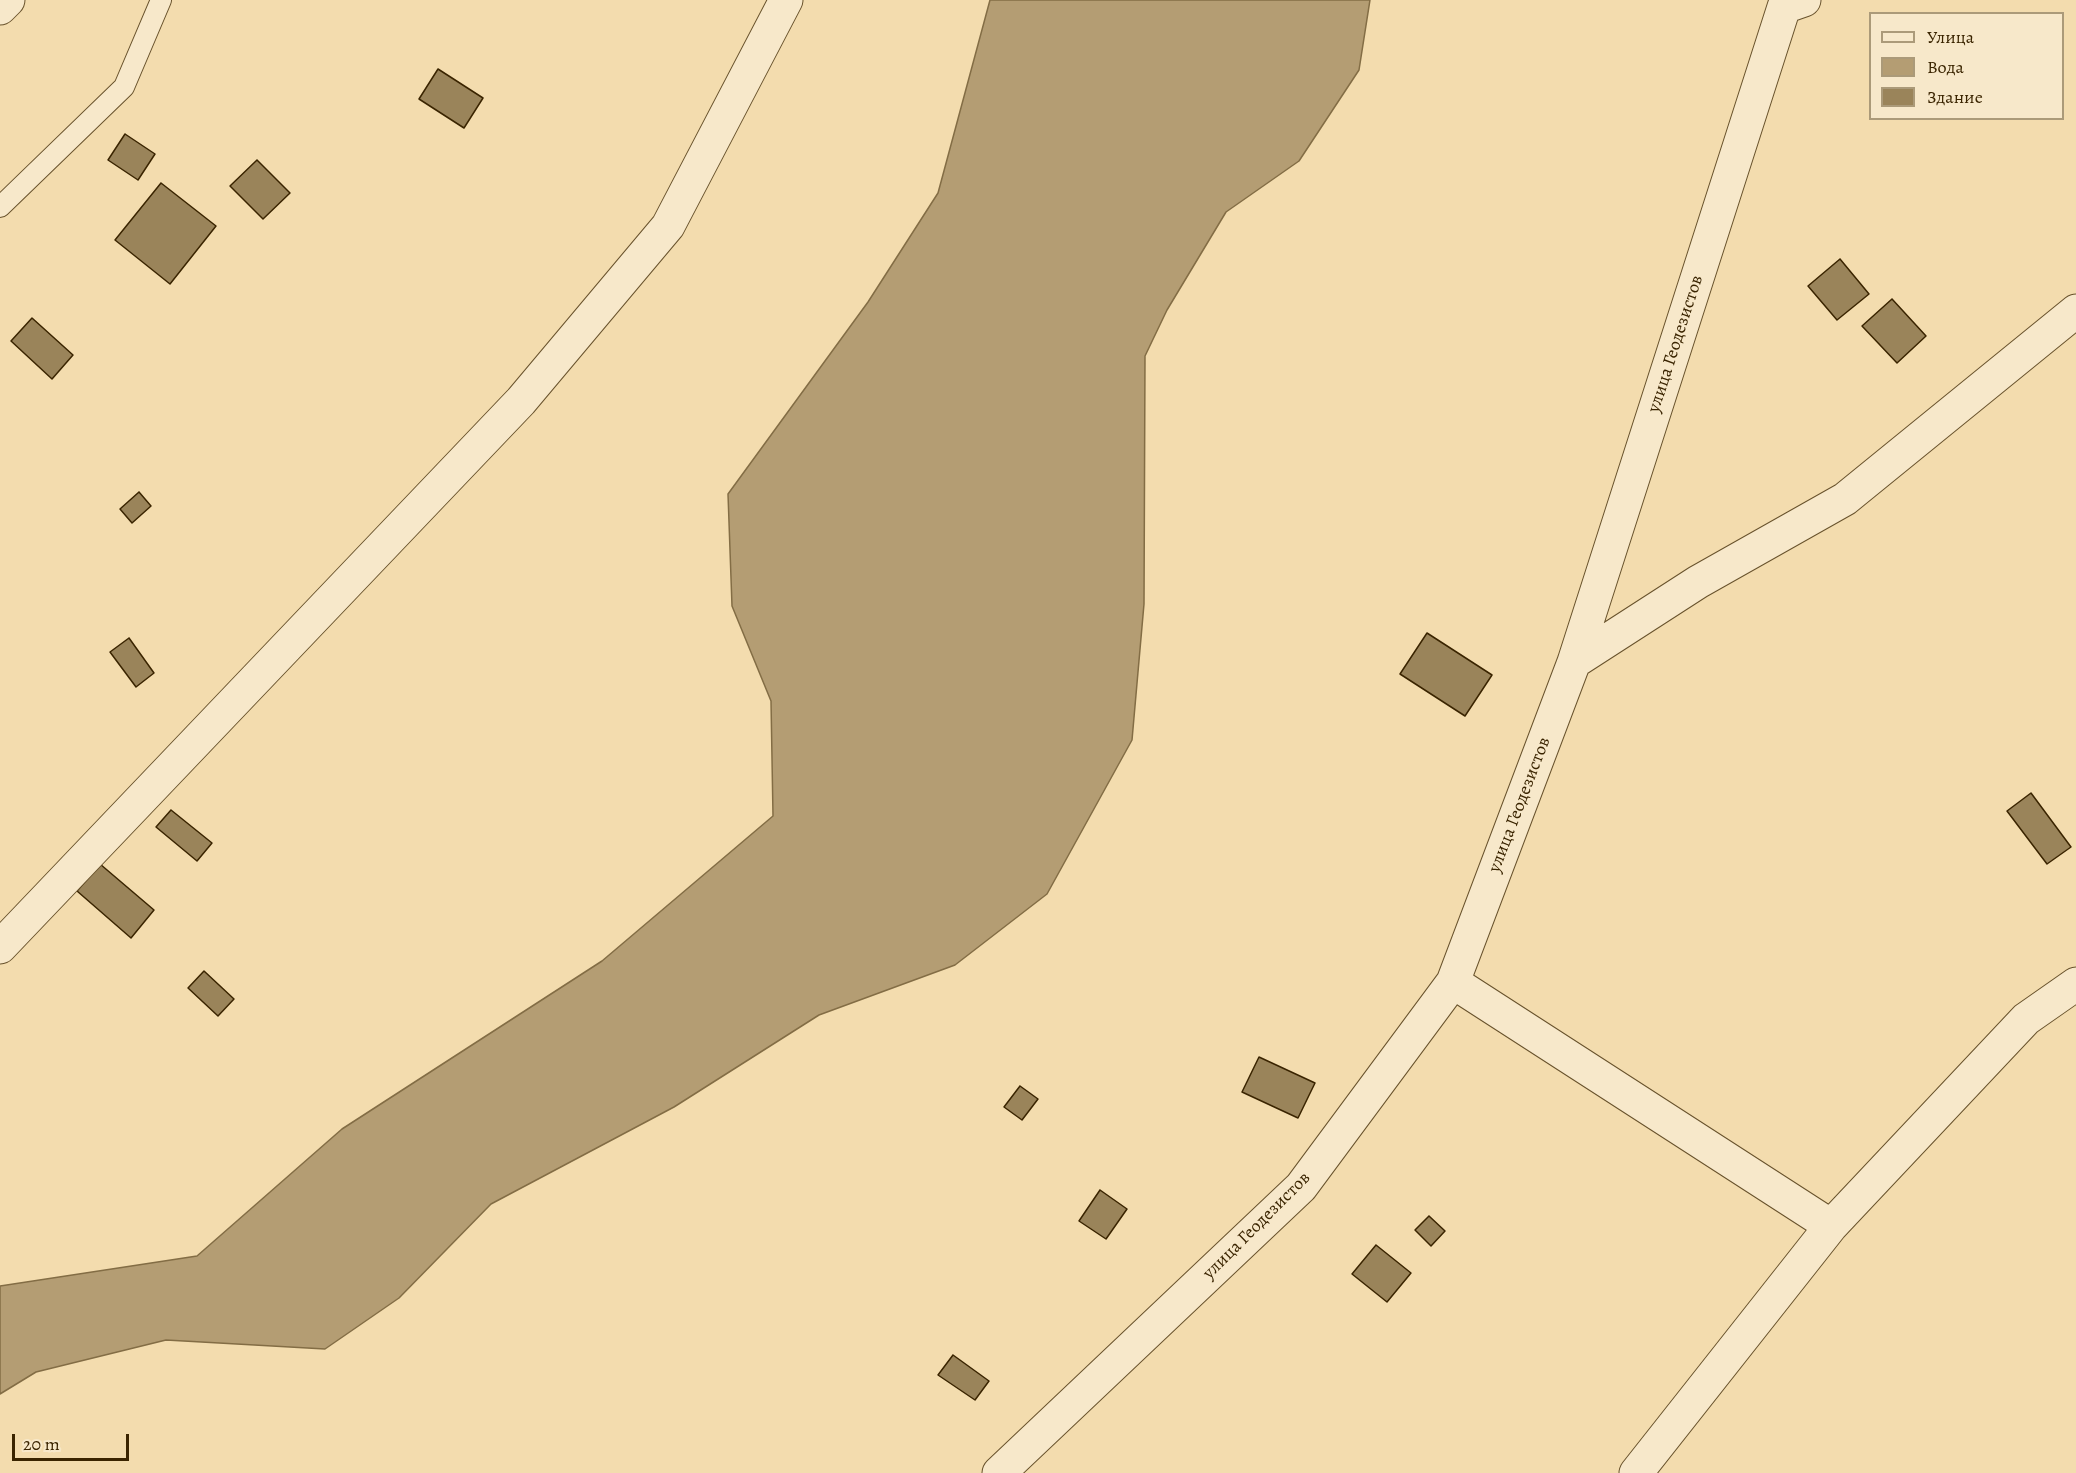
<!DOCTYPE html>
<html>
<head>
<meta charset="utf-8">
<style>
	body { margin:0 }
	#map { position:relative; width:2076px; height:1473px; overflow:hidden; background:#f3dcae; font-family:Alegreya,serif }
	canvas { display:block }
	.legend { position:absolute; left:1869px; top:12px; width:195px; height:108px; box-sizing:border-box; background:#f7e8ca; border:2px solid #ab9a79; margin:0; padding:8px 10px; list-style:none; font-size:18px; color:#3a2400 }
	.legend li { display:flex; align-items:center; gap:12px; height:30px }
	.legend b { width:30px; border:2px solid #ab9a79 }
	.scale { position:absolute; left:12px; top:1434px; width:117px; height:27px; box-sizing:border-box; border:3px solid #3a2400; border-top:0; padding-left:8px; font-size:18px; line-height:21px; white-space:nowrap; color:#3a2400; -webkit-text-stroke:4px #f7e8ca; paint-order:stroke }
</style>
</head>
<body>
<div id="map">
<canvas width="2076" height="1473"></canvas>
<ul class="legend">
<li><b style="height:8px;background:#f7e8ca"></b>Улица</li>
<li><b style="height:16px;background:#b49d73"></b>Вода</li>
<li><b style="height:16px;background:#9a845a"></b>Здание</li>
</ul>
<div class="scale">20 m</div>
</div>
<script>
const c = document.querySelector('canvas').getContext('2d');
c.lineJoin = 'round';
function paint(path, color) { c.fillStyle = color; c.fill(path, 'evenodd'); }
const shape = rows => new Path2D(rows.map(r => 'M' + r).join(''));
function trace(path, color, width, dash) { c.strokeStyle = color; c.lineWidth = width; c.lineCap = dash ? 'butt' : 'round'; c.setLineDash(dash || []); c.stroke(path); }
function label(font, color, halo, rows, align = 'center') {
  c.font = font + ' Alegreya,serif'; c.lineWidth = 4.5; c.setLineDash([]); c.textBaseline = 'middle'; c.strokeStyle = halo; c.fillStyle = color; for (const [text, x, y, turn = 0] of rows) {
    c.save(); c.translate(x, y); c.rotate((+turn || 0) * Math.PI / 180); c.textAlign = isNaN(turn) ? turn : align; if (halo) c.strokeText(text, 0, 0); c.fillText(text, 0, 0); c.restore();
  }
}
const water = shape([
	[990,0,1370,0,1359,70,1299,161,1226,212,1167,310,1145,356,1144,604,1132,740,1047,894,955,965,819,1015,674,1107,491,1204,399,1298,325,1349,166,1340,36,1372,0,1394,0,1286,197,1256,342,1129,602,961,773,816,771,701,732,606,728,494,868,302,938,193,990,0]
]);
const building = shape([
	[438,69,483,98,464,128,419,99,438,69],
	[125,134,155,154,138,180,108,160,125,134],
	[257,160,290,193,263,219,230,186,257,160],
	[161,183,216,226,170,284,115,240,161,183],
	[1840,259,1869,294,1837,320,1808,286,1840,259],
	[1892,299,1926,336,1897,363,1862,326,1892,299],
	[32,318,73,355,52,379,11,341,32,318],
	[139,492,151,506,132,523,120,509,139,492],
	[1427,633,1492,675,1465,716,1400,674,1427,633],
	[129,638,154,673,136,687,110,652,129,638],
	[2031,793,2071,847,2047,864,2007,811,2031,793],
	[171,810,212,843,197,861,156,827,171,810],
	[100,864,154,910,131,938,77,891,100,864],
	[204,971,234,999,218,1016,188,988,204,971],
	[1259,1057,1315,1083,1298,1118,1242,1092,1259,1057],
	[1020,1086,1038,1099,1022,1120,1004,1107,1020,1086],
	[1100,1190,1127,1209,1106,1239,1079,1221,1100,1190],
	[1429,1216,1445,1231,1431,1246,1415,1230,1429,1216],
	[1376,1245,1411,1273,1387,1302,1352,1274,1376,1245],
	[953,1355,989,1381,975,1400,938,1375,953,1355]
]);
const lane = shape([
	[0,207,124,87,161,0]
]);
const street = shape([
	[0,8,8,0],
	[1574,662,1698,582,1845,499,2076,311],
	[0,947,521,401,668,226,786,0],
	[1453,982,1831,1226],
	[999,1473,1301,1187,1453,982,1574,662,1784,7,1804,0],
	[1636,1473,1831,1226,2026,1019,2076,984]
]);
const streetNames = [
	["улица Геодезистов",1676,344,-72],
	["улица Геодезистов",1520,805,-69],
	["улица Геодезистов",1257,1226,-45]
];
paint(water, '#b49d73');
trace(water, '#836d45', 1.5);
paint(building, '#9a845a');
trace(building, '#3a2400', 1.5);
trace(lane, '#68522c', 22);
trace(street, '#68522c', 35);
trace(lane, '#f7e8ca', 20);
trace(street, '#f7e8ca', 33);
label('18px', '#3a2400', '#f7e8ca', streetNames);
</script>
</body>
</html>
